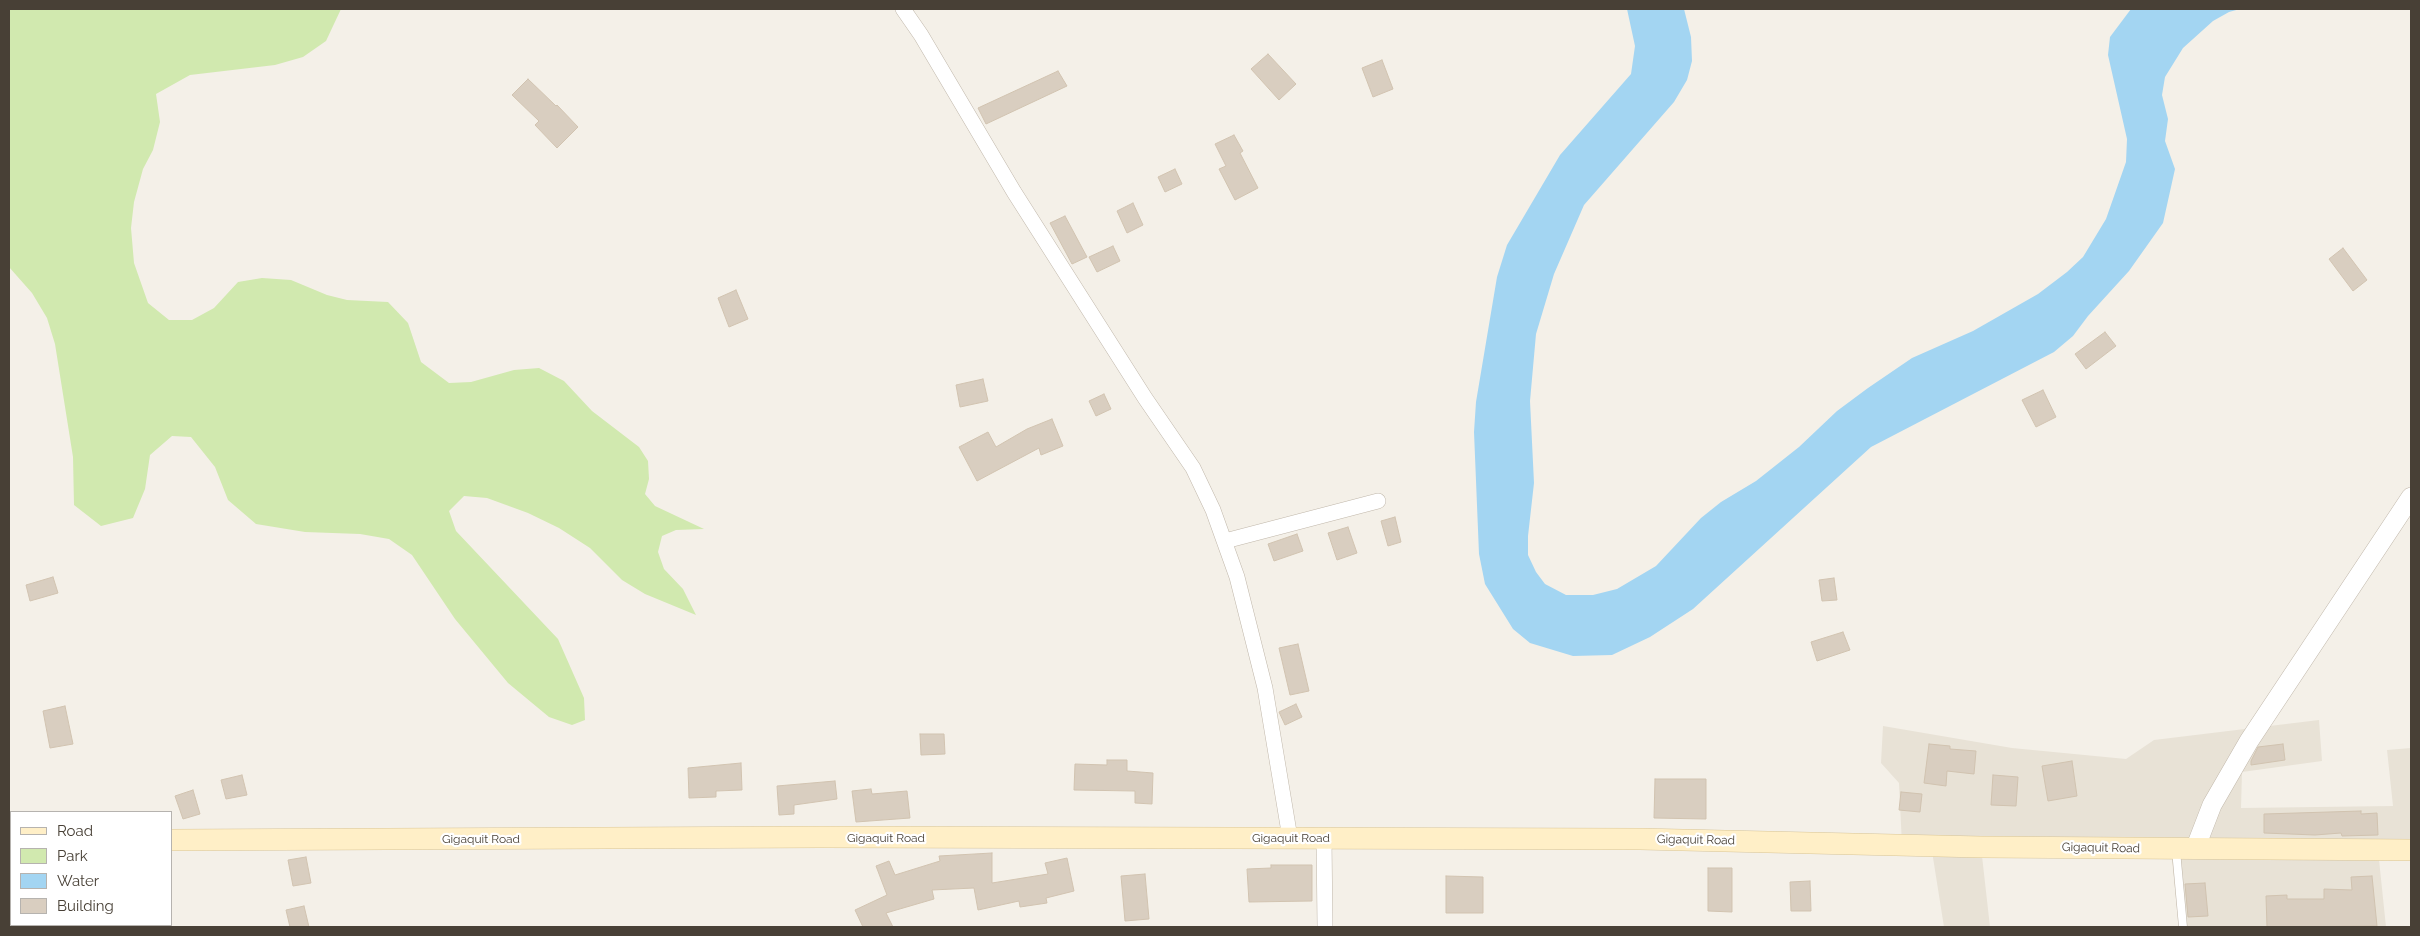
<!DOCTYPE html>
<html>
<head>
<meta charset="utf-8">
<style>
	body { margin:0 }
	#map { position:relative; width:2420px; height:936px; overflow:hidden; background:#f4f0e8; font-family:Raleway,sans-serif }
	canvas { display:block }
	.frame { position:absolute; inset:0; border:10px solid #484036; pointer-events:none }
	.legend { position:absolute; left:10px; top:811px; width:162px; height:115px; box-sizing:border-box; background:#fff; border:1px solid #b6b3af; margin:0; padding:6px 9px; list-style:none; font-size:15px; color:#484036 }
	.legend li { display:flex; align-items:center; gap:10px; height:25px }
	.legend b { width:25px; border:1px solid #b6b3af }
</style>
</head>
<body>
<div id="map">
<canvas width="2420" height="936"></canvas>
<div class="frame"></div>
<ul class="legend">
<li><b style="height:6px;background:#ffefc7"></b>Road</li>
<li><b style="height:14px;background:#d1e9af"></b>Park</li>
<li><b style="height:14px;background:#a3d5f2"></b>Water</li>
<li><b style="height:14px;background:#d9cec0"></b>Building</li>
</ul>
</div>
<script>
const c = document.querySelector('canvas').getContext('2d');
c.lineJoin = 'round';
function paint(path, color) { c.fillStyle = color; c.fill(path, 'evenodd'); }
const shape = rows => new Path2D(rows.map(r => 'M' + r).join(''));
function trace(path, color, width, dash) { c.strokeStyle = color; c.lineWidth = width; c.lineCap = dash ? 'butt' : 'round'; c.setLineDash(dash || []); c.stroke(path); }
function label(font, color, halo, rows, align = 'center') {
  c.font = font + ' Raleway,sans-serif'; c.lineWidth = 4.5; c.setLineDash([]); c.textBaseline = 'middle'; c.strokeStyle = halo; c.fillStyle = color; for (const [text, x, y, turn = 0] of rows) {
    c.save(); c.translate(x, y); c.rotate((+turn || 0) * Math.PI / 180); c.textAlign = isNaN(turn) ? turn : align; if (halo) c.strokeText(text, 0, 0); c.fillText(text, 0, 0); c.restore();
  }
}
const residential = shape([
	[2319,720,2322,761,2242,772,2241,808,2393,806,2387,750,2411,748,2411,850,2378,850,2386,927,2179,927,2171,851,1981,847,1990,927,1944,927,1931,845,1902,845,1899,783,1881,763,1883,726,2012,748,2126,759,2154,740]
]);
const green = shape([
	[9,9,341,9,326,41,303,57,275,65,190,75,156,94,160,122,153,150,143,169,134,202,131,228,134,263,148,303,169,320,192,320,214,308,238,282,262,278,291,280,327,295,347,300,388,302,408,323,421,362,449,383,471,382,514,370,539,368,564,381,592,411,639,447,648,461,649,479,645,494,655,506,704,529,676,530,662,536,658,552,664,569,683,589,696,615,645,594,622,580,590,548,559,528,528,513,487,498,464,496,449,511,456,531,558,639,584,698,585,720,572,725,549,717,508,683,455,619,412,555,389,539,360,534,305,532,256,524,228,500,215,467,191,437,172,436,150,455,145,489,133,518,101,526,74,505,73,457,55,344,47,318,32,293,9,267]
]);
const water = shape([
	[1627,9,1684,9,1691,37,1692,61,1687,80,1674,102,1584,205,1554,274,1536,334,1530,401,1534,483,1528,536,1528,555,1536,572,1545,584,1566,595,1593,595,1617,589,1656,566,1701,518,1721,502,1756,481,1799,447,1837,411,1868,388,1912,358,1973,331,2038,294,2067,272,2083,257,2106,219,2126,162,2127,139,2108,55,2110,37,2131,9,2240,9,2229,12,2213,21,2183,48,2165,77,2162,95,2168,119,2165,141,2175,169,2163,223,2129,271,2088,316,2073,336,2054,352,1871,447,1693,609,1650,637,1612,655,1573,656,1530,643,1513,629,1485,584,1479,554,1474,432,1476,402,1497,277,1507,245,1560,155,1631,74,1635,46]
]);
const building = shape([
	[1268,54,1296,84,1279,100,1251,69,1268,54],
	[1382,60,1393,89,1373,97,1362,68,1382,60],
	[1058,71,1067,86,986,124,978,108,1058,71],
	[528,79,556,106,557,105,578,127,557,148,535,125,539,121,512,95,528,79],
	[1234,135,1243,151,1240,153,1258,188,1235,200,1219,169,1226,166,1215,144,1234,135],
	[1175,169,1182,184,1165,192,1158,177,1175,169],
	[1133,203,1143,225,1127,233,1117,211,1133,203],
	[1065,216,1087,257,1072,264,1050,223,1065,216],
	[1113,246,1120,261,1097,272,1089,257,1113,246],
	[2343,248,2367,280,2353,291,2329,259,2343,248],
	[736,290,748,319,729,327,718,298,736,290],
	[2105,332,2116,346,2086,369,2075,354,2105,332],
	[983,379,988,401,960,407,956,385,983,379],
	[2043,390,2056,417,2036,427,2022,400,2043,390],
	[1104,394,1111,409,1096,416,1089,401,1104,394],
	[1052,419,1063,446,1041,455,1039,448,977,481,959,447,988,432,996,447,1027,429,1052,419],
	[1395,517,1401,542,1388,546,1381,521,1395,517],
	[1348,527,1357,553,1337,560,1328,533,1348,527],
	[1297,534,1303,551,1274,561,1268,544,1297,534],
	[53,577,58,593,30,601,26,585,53,577],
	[1834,578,1837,600,1822,601,1819,580,1834,578],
	[1843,632,1850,650,1817,661,1811,642,1843,632],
	[1298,644,1309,691,1290,695,1279,648,1298,644],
	[1296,704,1302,717,1285,725,1279,712,1296,704],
	[65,706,73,744,50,748,43,711,65,706],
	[920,734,944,734,945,754,921,755,920,734],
	[1929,744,1950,746,1950,749,1976,751,1974,774,1947,771,1946,786,1924,783,1929,744],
	[2283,744,2285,760,2251,765,2251,761,2258,747,2283,744],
	[1107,760,1127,760,1127,771,1153,773,1152,804,1135,803,1135,791,1074,790,1075,764,1107,765,1107,760],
	[2072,761,2077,796,2048,801,2042,766,2072,761],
	[741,763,742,790,716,791,716,797,689,798,688,768,741,763],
	[242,775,247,795,226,799,221,780,242,775],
	[1993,775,2018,777,2016,806,1991,805,1993,775],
	[1655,779,1706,779,1706,819,1654,818,1655,779],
	[835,781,837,799,794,805,794,814,779,815,777,786,835,781],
	[871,789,872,794,907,791,910,818,856,822,852,791,871,789],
	[193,790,200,814,183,819,175,796,193,790],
	[1901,792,1922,794,1920,812,1899,810,1901,792],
	[2361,811,2361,814,2377,813,2378,835,2342,836,2341,833,2315,835,2264,833,2264,814,2361,811],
	[992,853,992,883,1048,874,1045,863,1067,858,1074,891,1046,898,1047,903,1020,907,1019,901,978,910,974,888,932,890,934,899,886,913,893,927,863,927,855,910,887,895,876,866,889,861,895,875,940,861,939,856,992,853],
	[306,857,311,883,293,886,288,860,306,857],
	[1271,865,1312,865,1312,901,1249,902,1247,869,1271,868,1271,865],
	[1708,868,1732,868,1732,912,1708,911,1708,868],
	[1145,874,1149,919,1125,921,1121,876,1145,874],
	[1446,876,1483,877,1483,913,1446,913,1446,876],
	[2372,876,2377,926,2267,927,2266,896,2287,895,2287,899,2324,899,2324,889,2352,890,2351,877,2372,876],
	[1810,881,1811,911,1791,911,1790,882,1810,881],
	[2205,883,2208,916,2188,917,2185,884,2205,883],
	[304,906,309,927,290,927,286,910,304,906]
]);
const service = shape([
	[2176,850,2183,927]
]);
const minor = shape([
	[903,9,921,35,1014,192,1145,398,1193,468,1213,510,1237,577,1265,688,1290,838],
	[1225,541,1378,501],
	[1324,838,1325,927]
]);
const tertiary = shape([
	[2195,849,2212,805,2249,741,2411,497]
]);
const secondary = shape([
	[9,840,11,840],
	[171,840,821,837,1640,839,1981,847,2411,850]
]);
const streetNames = [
	["Gigaquit Road",886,838],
	["Gigaquit Road",1291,838],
	["Gigaquit Road",481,839],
	["Gigaquit Road",1696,840,1],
	["Gigaquit Road",2101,848,1]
];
paint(residential, '#e8e2d6');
paint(green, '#d1e9af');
paint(water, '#a3d5f2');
paint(building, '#d9cec0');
trace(building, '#d1c3b0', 1);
trace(service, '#c0b7aa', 9);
trace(minor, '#c0b7aa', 16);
trace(tertiary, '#c0b7aa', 20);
trace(secondary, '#d8c598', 22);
trace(service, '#fff', 8);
trace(minor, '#fff', 15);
trace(tertiary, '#fff', 19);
trace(secondary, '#ffefc7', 21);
label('12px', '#484036', '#fff', streetNames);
</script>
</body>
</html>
